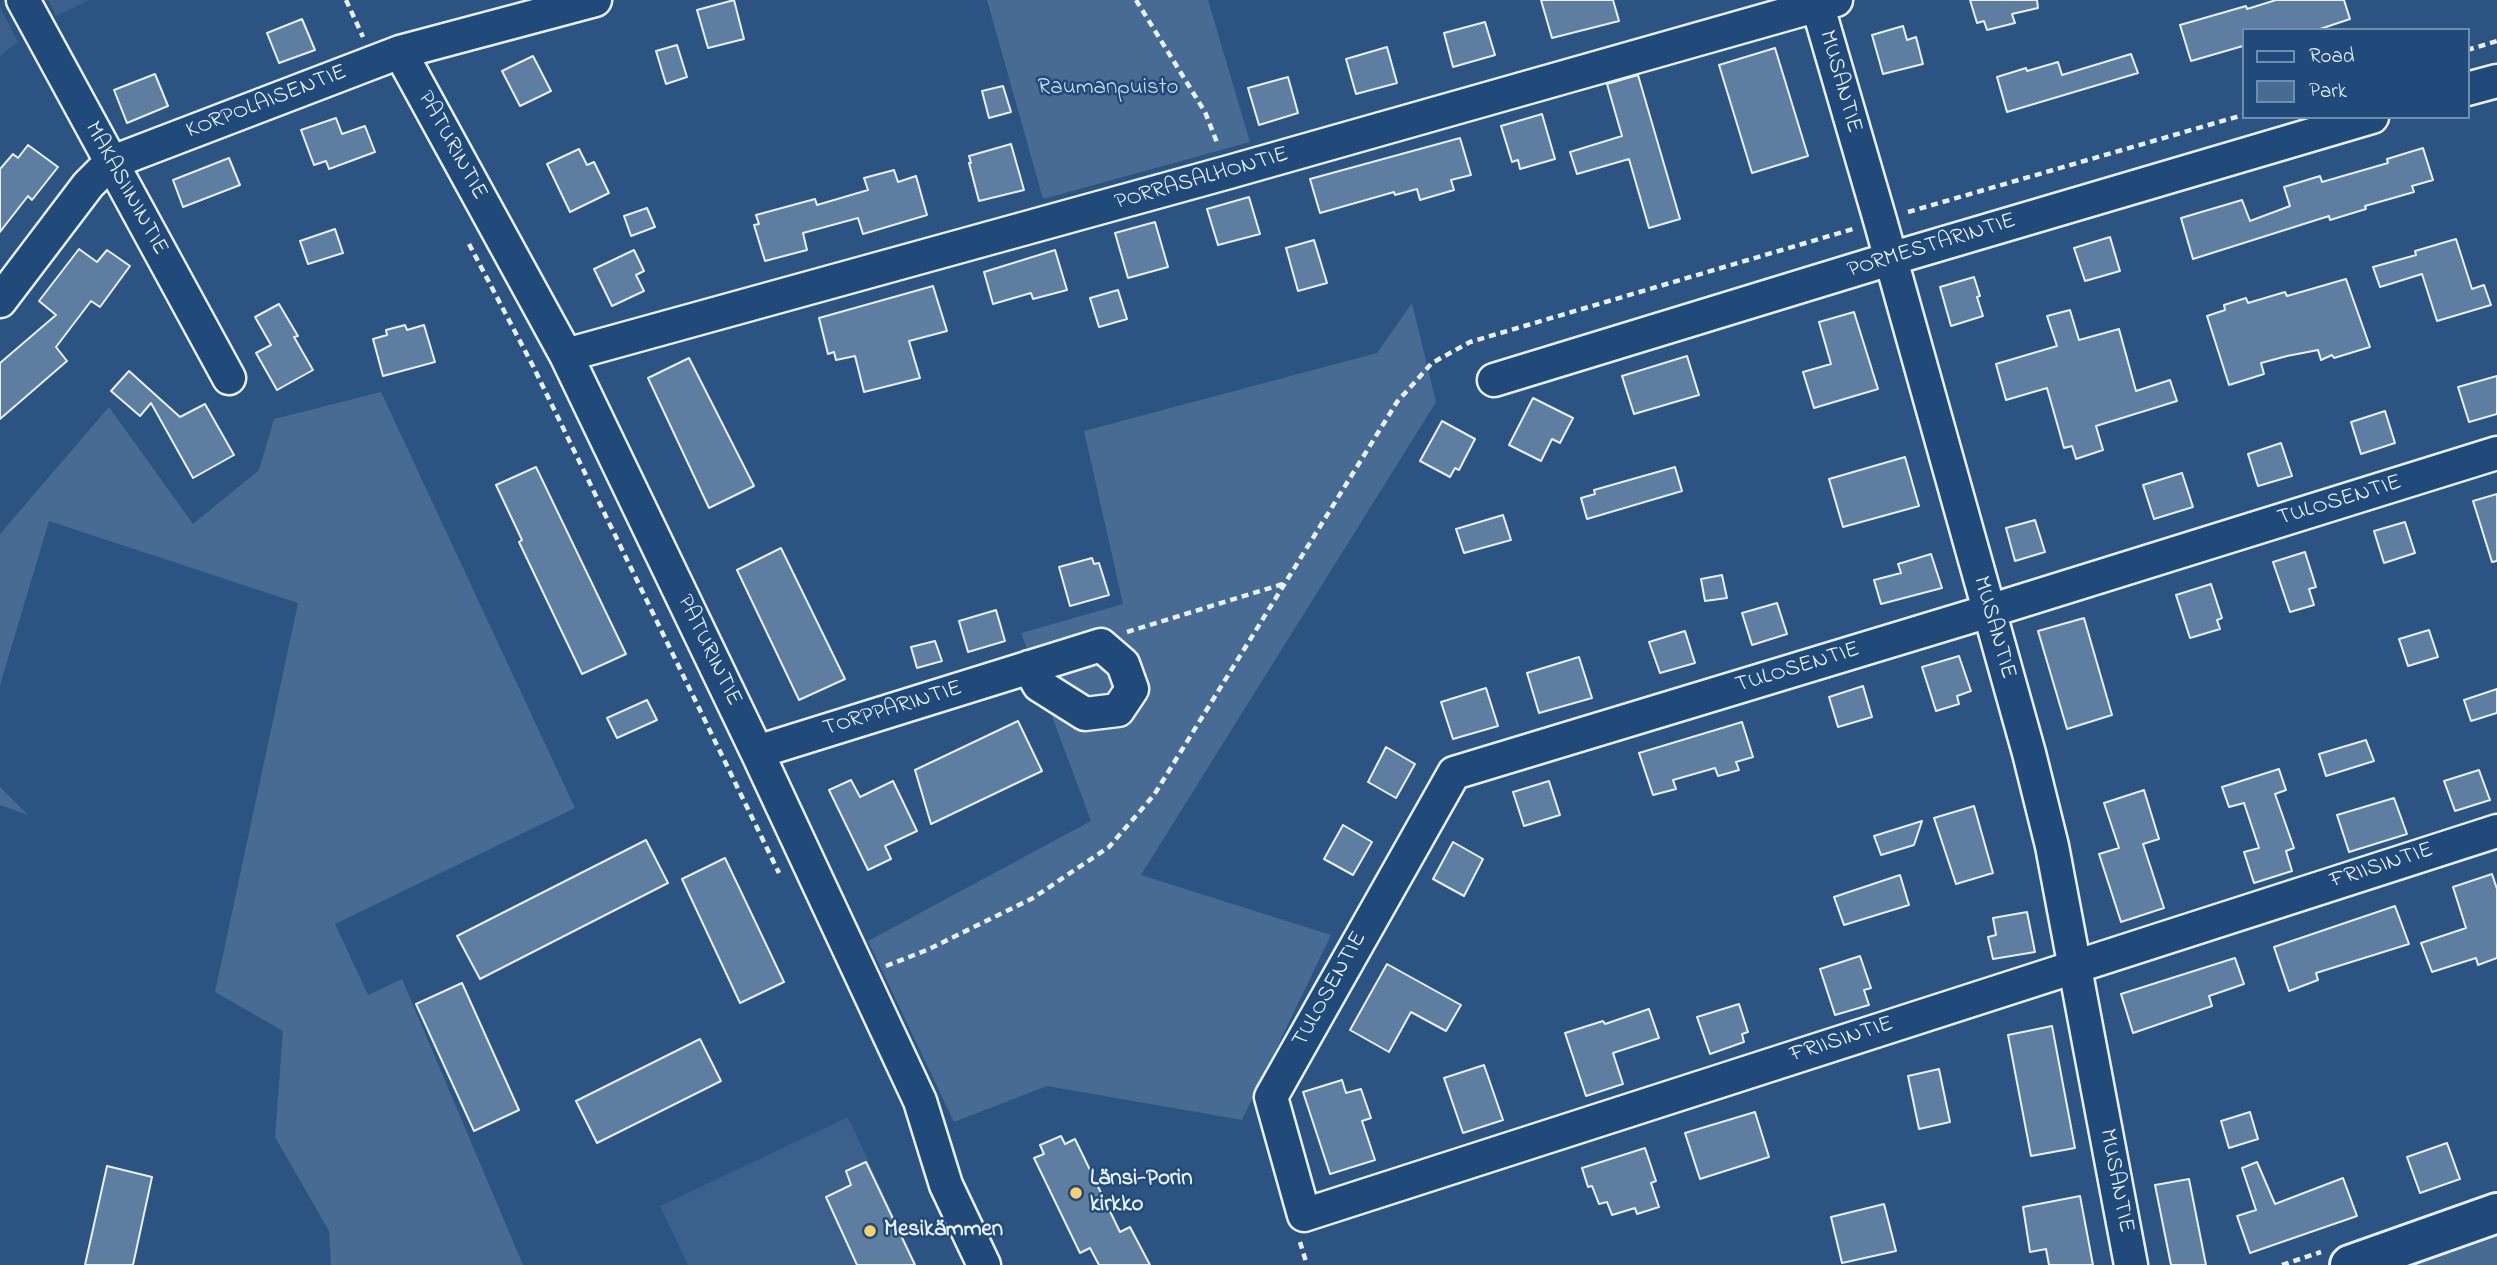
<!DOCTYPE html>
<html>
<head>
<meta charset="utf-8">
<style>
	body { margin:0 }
	#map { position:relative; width:2497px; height:1265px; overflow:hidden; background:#2b5482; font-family:"Indie Flower",sans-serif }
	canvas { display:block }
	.legend { position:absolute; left:2242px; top:28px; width:228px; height:91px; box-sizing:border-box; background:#1f4a7a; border:2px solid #6f8dac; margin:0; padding:9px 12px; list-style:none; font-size:21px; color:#e8f1f8 }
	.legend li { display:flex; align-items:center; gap:14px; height:35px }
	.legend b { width:35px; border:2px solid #6f8dac }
</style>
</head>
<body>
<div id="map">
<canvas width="2497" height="1265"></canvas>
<ul class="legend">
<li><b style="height:9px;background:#1f4a7a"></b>Road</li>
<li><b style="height:19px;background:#476b93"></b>Park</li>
</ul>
</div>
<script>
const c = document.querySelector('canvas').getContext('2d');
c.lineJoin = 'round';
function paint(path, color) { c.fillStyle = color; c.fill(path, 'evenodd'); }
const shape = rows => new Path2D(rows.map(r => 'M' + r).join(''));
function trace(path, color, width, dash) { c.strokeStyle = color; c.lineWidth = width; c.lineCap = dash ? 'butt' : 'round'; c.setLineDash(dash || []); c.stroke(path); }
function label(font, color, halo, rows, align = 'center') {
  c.font = font + ' "Indie Flower",sans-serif'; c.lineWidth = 5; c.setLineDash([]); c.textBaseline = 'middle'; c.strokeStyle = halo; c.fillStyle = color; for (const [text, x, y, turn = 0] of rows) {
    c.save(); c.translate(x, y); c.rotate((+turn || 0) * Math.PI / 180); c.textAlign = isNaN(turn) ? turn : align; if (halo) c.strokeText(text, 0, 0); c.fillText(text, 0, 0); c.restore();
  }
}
const built = shape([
	[48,0,89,0,56,16],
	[0,7,18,42,0,56],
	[848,1117,917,1265,688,1265,660,1206]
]);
const green = shape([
	[987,0,1208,0,1250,142,1043,199],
	[1412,303,1436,402,1141,875,1331,935,1242,1120,1047,1086,954,1122,868,941,1091,821,1021,633,1123,604,1084,431,1377,353],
	[381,392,575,808,335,924,368,995,402,979,523,1265,331,1265,329,1231,275,1137,283,1031,215,992,298,603,49,521,0,685,0,534,109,407,193,524,259,470,274,419],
	[0,787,28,815,0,805],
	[2497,1235,2497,1265,2409,1265]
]);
const building = shape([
	[734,0,744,39,708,48,697,10,734,0],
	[1541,0,1613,0,1619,21,1552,38,1541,0],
	[1970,0,2037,0,2038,8,2012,14,2015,23,1987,30,1984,21,1977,23,1970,0],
	[2276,0,2344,0,2350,19,2317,30,2243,30,2243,46,2191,61,2180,25,2246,6,2247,9,2276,0],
	[302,19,315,50,279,63,267,33,302,19],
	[1485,22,1495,55,1453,67,1444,33,1485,22],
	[1903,26,1907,40,1916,37,1923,64,1883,74,1872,35,1903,26],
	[677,45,687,77,666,84,656,51,677,45],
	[1387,47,1397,83,1356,94,1346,59,1387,47],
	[1775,48,1808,156,1752,173,1719,65,1775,48],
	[2131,54,2138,73,2007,112,1997,77,2026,68,2027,71,2058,62,2062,75,2131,54],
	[533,56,551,91,520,106,502,71,533,56],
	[155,74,168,106,127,123,114,90,155,74],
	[1638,75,1680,219,1649,228,1629,159,1577,174,1570,152,1622,136,1607,84,1638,75],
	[1288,77,1298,113,1259,125,1248,88,1288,77],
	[1003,86,1011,112,989,118,982,91,1003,86],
	[1542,114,1555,159,1520,169,1518,160,1512,162,1501,126,1542,114],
	[336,118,342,134,365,126,375,152,329,169,326,161,314,165,301,130,336,118],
	[1460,138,1471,175,1451,180,1454,190,1420,200,1417,189,1395,195,1394,192,1320,213,1310,179,1460,138],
	[1011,144,1024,190,979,201,969,163,971,163,969,156,1011,144],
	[28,145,58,167,32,200,28,196,0,232,0,169,13,154,18,158,28,145],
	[2423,148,2433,180,2412,186,2414,192,2365,206,2366,209,2330,220,2329,216,2193,259,2181,218,2242,200,2250,221,2290,206,2284,187,2320,176,2322,182,2388,163,2387,159,2423,148],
	[579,149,587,165,594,162,609,193,570,212,547,164,579,149],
	[229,158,240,185,183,207,173,180,229,158],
	[894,170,898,182,916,176,927,215,863,234,858,218,803,233,807,250,765,261,754,225,759,224,756,215,815,199,817,205,868,190,864,178,894,170],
	[1249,197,1260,234,1218,245,1207,209,1249,197],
	[647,208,655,227,631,236,624,216,647,208],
	[1155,222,1168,267,1128,278,1115,233,1155,222],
	[335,229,343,253,308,264,300,241,335,229],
	[2110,237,2120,271,2085,281,2074,248,2110,237],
	[2456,239,2472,289,2484,285,2491,305,2437,321,2422,274,2380,287,2373,267,2416,255,2415,251,2456,239],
	[1314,240,1327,283,1298,291,1286,248,1314,240],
	[79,249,97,262,107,250,130,266,100,307,91,301,56,347,67,361,0,419,0,363,56,315,39,301,79,249],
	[634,250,644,271,636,275,644,291,612,306,594,269,634,250],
	[1055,250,1067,290,1033,299,1031,293,993,304,984,272,1055,250],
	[1974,277,1980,296,1977,297,1983,316,1951,326,1940,287,1974,277],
	[2346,279,2370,347,2334,358,2332,355,2321,360,2318,350,2287,356,2261,363,2264,374,2229,385,2207,316,2225,310,2224,305,2246,298,2248,303,2285,292,2287,296,2346,279],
	[933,286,947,331,909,341,920,378,864,392,855,356,836,360,834,352,828,354,819,318,933,286],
	[1118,290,1127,319,1099,327,1090,298,1118,290],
	[279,304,298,336,294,337,313,370,277,390,256,353,271,345,255,317,279,304],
	[2070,310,2079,340,2119,329,2136,391,2170,380,2177,401,2096,426,2103,450,2076,459,2072,446,2064,448,2047,388,2006,400,1996,364,2057,346,2047,316,2070,310],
	[1854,312,1878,389,1814,408,1803,372,1831,364,1819,322,1854,312],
	[405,325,407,330,424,325,435,362,383,376,373,339,387,335,386,330,405,325],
	[1687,356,1699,395,1634,414,1622,376,1687,356],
	[689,358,754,486,709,508,648,378,689,358],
	[129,371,180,417,205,404,234,455,193,478,151,403,140,416,111,391,129,371],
	[2497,376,2497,414,2469,422,2458,387,2497,376],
	[1533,398,1573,418,1560,443,1552,439,1541,461,1509,445,1533,398],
	[2385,411,2395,443,2361,454,2351,422,2385,411],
	[1442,421,1475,439,1459,470,1455,468,1450,477,1420,461,1442,421],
	[2281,443,2292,476,2258,486,2248,454,2281,443],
	[1905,457,1919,506,1843,527,1829,479,1905,457],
	[536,467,626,654,582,674,519,542,522,540,496,485,536,467],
	[1675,467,1682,491,1587,519,1581,498,1595,494,1594,490,1675,467],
	[2182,473,2193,507,2154,519,2143,485,2182,473],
	[2497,494,2497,561,2492,562,2473,501,2497,494],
	[1503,515,1511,540,1464,553,1456,529,1503,515],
	[2035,520,2045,552,2015,561,2006,528,2035,520],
	[2405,522,2415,553,2384,563,2374,531,2405,522],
	[781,548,845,679,799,700,737,570,781,548],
	[2305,552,2316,587,2309,589,2314,605,2290,612,2273,562,2305,552],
	[1931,554,1942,588,1881,604,1874,580,1901,573,1898,564,1931,554],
	[1092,558,1094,564,1099,563,1109,595,1070,606,1059,567,1092,558],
	[1722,575,1727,598,1705,601,1701,579,1722,575],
	[2211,584,2222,618,2217,620,2220,629,2190,638,2176,595,2211,584],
	[1777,603,1787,634,1752,645,1742,613,1777,603],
	[996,610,1005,641,968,652,959,621,996,610],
	[2084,618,2112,715,2067,729,2038,631,2084,618],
	[2429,630,2438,657,2408,666,2399,639,2429,630],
	[1685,631,1695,663,1660,673,1649,642,1685,631],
	[935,641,942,661,917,668,911,647,935,641],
	[1959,656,1971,691,1957,696,1959,704,1936,711,1922,667,1959,656],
	[1579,657,1592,698,1539,713,1527,673,1579,657],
	[1863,686,1872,717,1838,727,1829,697,1863,686],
	[1486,688,1498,726,1453,739,1441,702,1486,688],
	[2497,689,2497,713,2471,721,2464,700,2497,689],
	[647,700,657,720,617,738,607,718,647,700],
	[1018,721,1042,771,931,824,915,770,1018,721],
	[1742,722,1753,757,1736,762,1739,770,1718,776,1715,768,1673,780,1676,789,1653,795,1639,753,1742,722],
	[2366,740,2374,761,2326,776,2319,754,2366,740],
	[1386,747,1415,764,1396,798,1368,782,1386,747],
	[2279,769,2286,790,2275,794,2294,848,2286,851,2292,871,2254,883,2244,852,2259,848,2244,803,2229,807,2222,787,2279,769],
	[2479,770,2490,800,2455,811,2444,781,2479,770],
	[851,780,860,797,893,781,917,831,885,846,891,859,868,870,829,790,851,780],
	[1549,781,1560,815,1524,826,1513,792,1549,781],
	[2144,790,2159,839,2143,844,2164,908,2121,922,2099,854,2119,848,2104,803,2144,790],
	[2394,798,2407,834,2349,852,2337,815,2394,798],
	[1974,806,1993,873,1956,884,1934,818,1974,806],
	[1922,821,1914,845,1881,855,1874,836,1922,821],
	[1343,825,1372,842,1353,875,1324,859,1343,825],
	[646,840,668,883,480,979,457,936,646,840],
	[1453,842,1483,859,1464,896,1433,879,1453,842],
	[725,858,784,982,740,1003,682,879,725,858],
	[2492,874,2497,889,2497,958,2478,965,2476,958,2432,972,2421,943,2466,928,2453,887,2492,874],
	[1900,875,1909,905,1844,925,1834,897,1900,875],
	[2395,906,2409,944,2316,973,2318,980,2289,991,2274,947,2395,906],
	[2027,912,2035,952,1993,959,1988,937,1996,935,1993,918,2027,912],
	[1860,956,1871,988,1864,990,1869,1005,1835,1015,1820,969,1860,956],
	[2235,958,2244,984,2209,996,2212,1006,2133,1033,2121,994,2235,958],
	[1387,964,1461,1005,1446,1031,1411,1012,1389,1052,1350,1030,1387,964],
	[462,983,519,1110,474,1131,416,1004,462,983],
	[1739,1004,1748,1032,1742,1034,1744,1042,1710,1054,1697,1017,1739,1004],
	[1649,1009,1659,1038,1613,1053,1623,1084,1586,1096,1565,1033,1603,1021,1605,1024,1649,1009],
	[2052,1026,2075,1148,2031,1156,2008,1035,2052,1026],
	[700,1039,721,1081,597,1143,576,1101,700,1039],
	[1484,1065,1503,1120,1463,1133,1444,1078,1484,1065],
	[1939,1069,1950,1122,1919,1129,1908,1076,1939,1069],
	[1342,1080,1346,1093,1361,1089,1371,1118,1362,1121,1375,1160,1330,1174,1303,1092,1342,1080],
	[1755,1112,1769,1157,1700,1179,1685,1133,1755,1112],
	[2250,1112,2258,1139,2229,1148,2221,1121,2250,1112],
	[1061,1136,1065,1144,1075,1139,1120,1232,1130,1227,1150,1265,1099,1265,1090,1248,1080,1253,1034,1158,1044,1154,1040,1145,1061,1136],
	[2447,1143,2460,1179,2420,1193,2407,1157,2447,1143],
	[1645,1148,1656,1181,1651,1183,1659,1207,1637,1214,1635,1208,1612,1215,1607,1202,1599,1204,1592,1186,1588,1187,1582,1168,1645,1148],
	[866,1162,915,1265,857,1265,826,1197,851,1185,846,1171,866,1162],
	[2257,1162,2275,1204,2343,1178,2357,1216,2250,1253,2237,1216,2256,1210,2242,1168,2257,1162],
	[107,1166,152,1177,133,1265,85,1265,107,1166],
	[2189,1179,2206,1265,2171,1265,2155,1185,2189,1179],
	[2080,1196,2093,1265,2049,1265,2046,1249,2030,1252,2023,1207,2080,1196],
	[1884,1204,1896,1251,1842,1263,1831,1217,1884,1204]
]);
const path = shape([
	[346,0,363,37],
	[1136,0,1205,112,1218,145],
	[2467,50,2497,41],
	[1908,212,2243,115],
	[469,244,533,366,779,873],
	[1127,632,1286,583],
	[886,966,927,950,1033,898,1109,847,1154,795,1397,402,1432,363,1470,342,1853,229],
	[1300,1242,1307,1265],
	[2282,1265,2321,1252]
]);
const minor = shape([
	[23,0,229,378],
	[1816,0,1880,220,2029,753,2052,846,2131,1265],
	[400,52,566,355,757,752,920,1101,946,1185,984,1265],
	[2467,89,2497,81],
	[0,301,88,185,110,163,400,52,595,0],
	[566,355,1229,172,1836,0],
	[1494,380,1890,259,2372,117],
	[2497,453,1989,611,1454,773,1271,1097,1304,1215,2497,831],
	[757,752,1101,645,1123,664,1132,689,1118,710,1085,714,1039,685,1029,667]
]);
const secondary = shape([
	[2350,1265,2497,1213]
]);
const markers = [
	[1076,1193,7,"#ffd166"],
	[870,1231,7,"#ffd166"]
];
const streetNames = [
	["MUSANTIE",1839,82,74],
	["KORPOLAISENTIE",267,103,-21],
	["PATURINTIE",451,146,61],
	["PORRASALHONTIE",1202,180,-16],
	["MAKASIININTIE",125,189,61],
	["PORMESTARINTIE",1932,247,-17],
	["TULOSENTIE",2340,502,-17],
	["MUSANTIE",1993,628,74],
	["PATURINTIE",708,651,64],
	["TULOSENTIE",1798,669,-17],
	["TORPPARINTIE",893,710,-17],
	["FRIISINTIE",2382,867,-18],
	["TULOSENTIE",1331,990,-61],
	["FRIISINTIE",1842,1041,-18],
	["MUSANTIE",2115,1181,79]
];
const parkNames = [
	["Raumanpuisto",1108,89]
];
const poiNames = [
	["Länsi-Porin",1090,1180],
	["kirkko",1090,1206],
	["Mesikämmen",884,1231]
];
paint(built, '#3a608b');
paint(green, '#476b93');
paint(building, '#5d7da1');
trace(building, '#e8f1f8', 2);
trace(minor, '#e8f1f8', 37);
trace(secondary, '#e8f1f8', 44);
trace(path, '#e8f1f8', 4.5, [7, 5]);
trace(minor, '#1f4a7a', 32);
trace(secondary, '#1f4a7a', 38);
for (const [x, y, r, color] of markers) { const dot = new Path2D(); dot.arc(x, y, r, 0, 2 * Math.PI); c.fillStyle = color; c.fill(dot); trace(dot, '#1f4a7a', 2.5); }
label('23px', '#e8f1f8', '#1f4a7a', streetNames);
label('23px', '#d0dde9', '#1f4a7a', parkNames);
label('bold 23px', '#e8f1f8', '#1f4a7a', poiNames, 'left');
</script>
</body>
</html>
